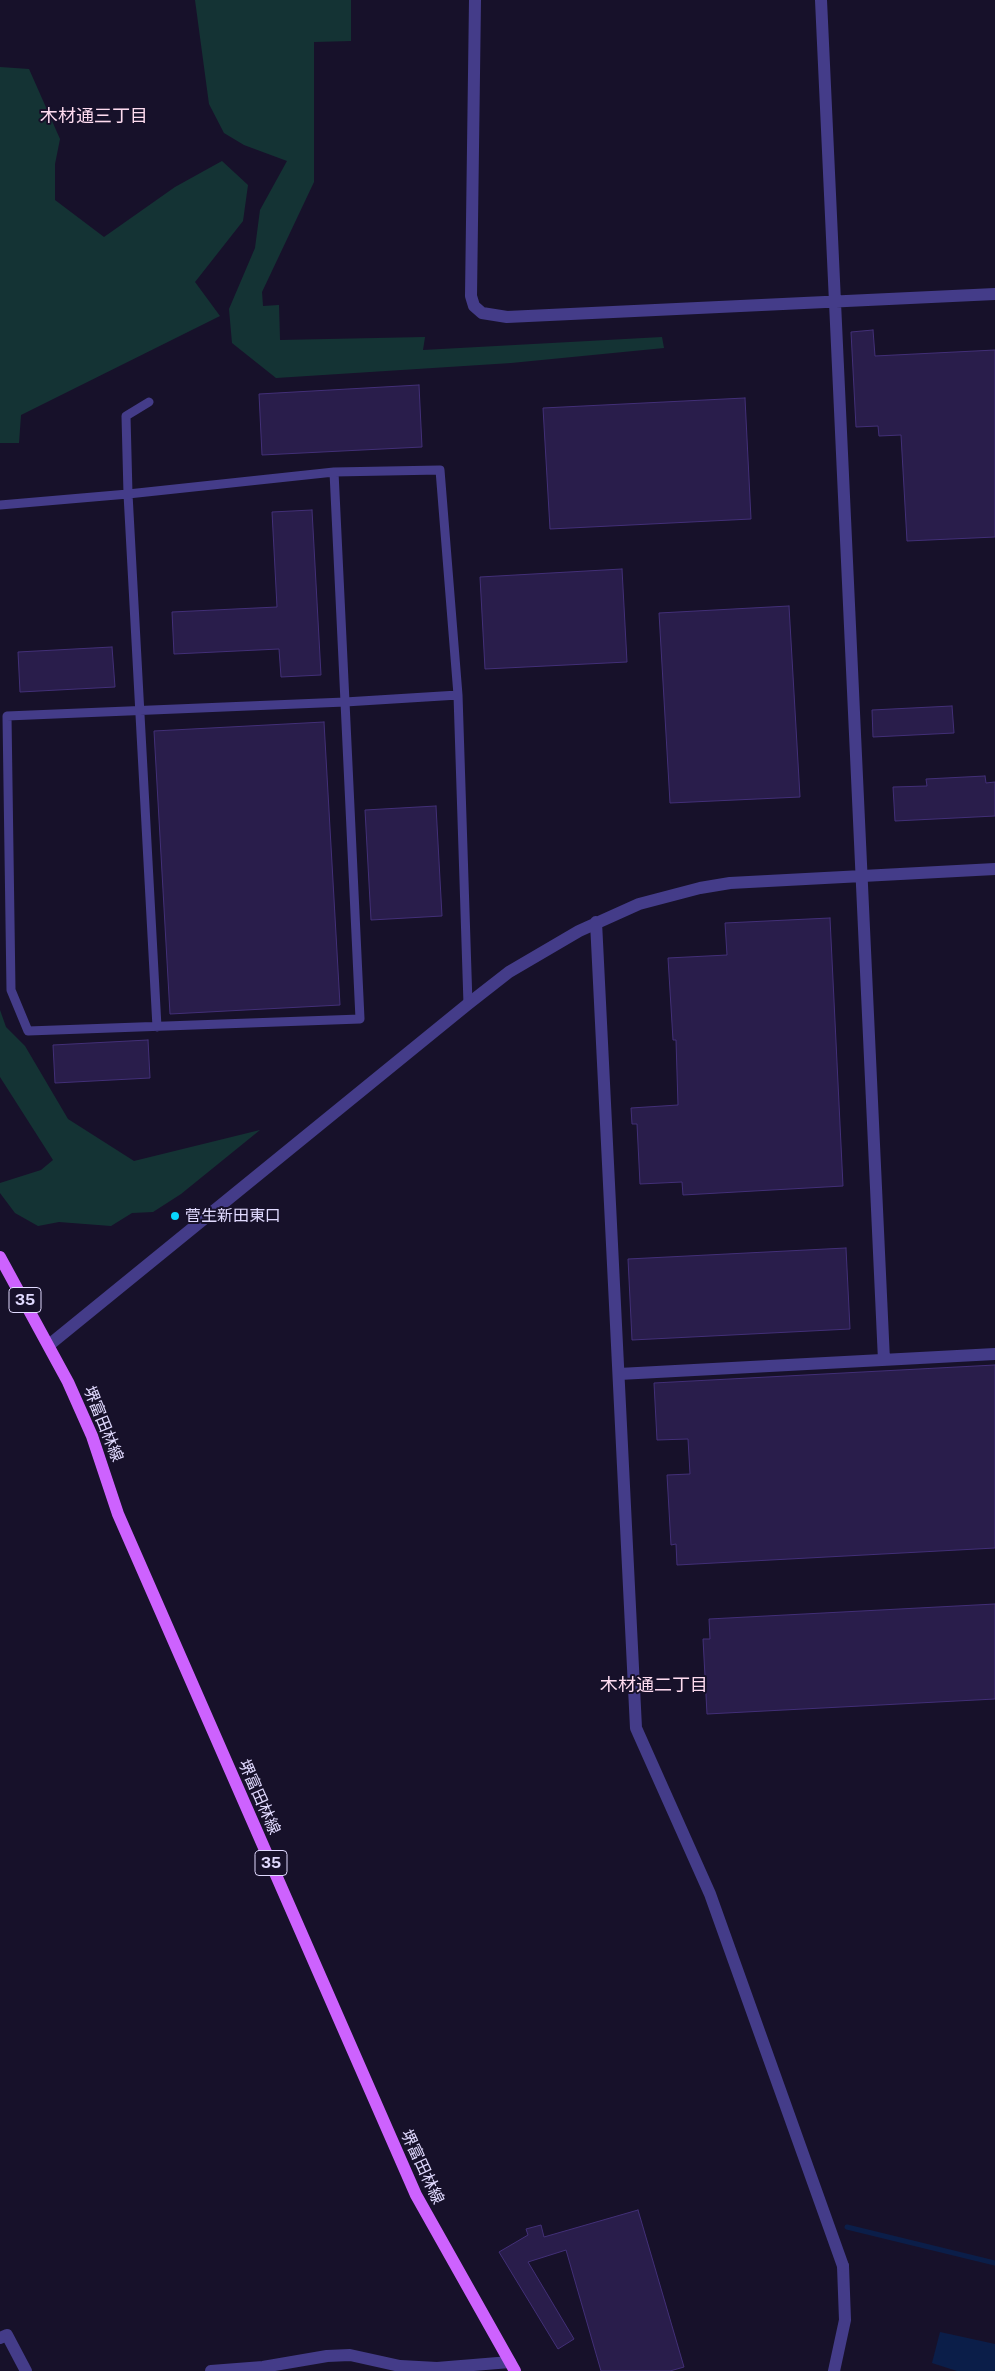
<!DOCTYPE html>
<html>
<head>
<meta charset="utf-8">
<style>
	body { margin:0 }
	canvas { display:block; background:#17112a }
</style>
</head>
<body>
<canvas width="995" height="2371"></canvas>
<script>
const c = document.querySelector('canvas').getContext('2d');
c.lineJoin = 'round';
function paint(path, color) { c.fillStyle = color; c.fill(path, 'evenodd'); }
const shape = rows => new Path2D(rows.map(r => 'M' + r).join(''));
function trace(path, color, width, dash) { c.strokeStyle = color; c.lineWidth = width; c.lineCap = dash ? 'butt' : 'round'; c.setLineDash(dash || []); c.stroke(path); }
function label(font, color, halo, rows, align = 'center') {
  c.font = font + ' "Public Sans","Noto Sans JP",sans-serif'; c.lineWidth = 4; c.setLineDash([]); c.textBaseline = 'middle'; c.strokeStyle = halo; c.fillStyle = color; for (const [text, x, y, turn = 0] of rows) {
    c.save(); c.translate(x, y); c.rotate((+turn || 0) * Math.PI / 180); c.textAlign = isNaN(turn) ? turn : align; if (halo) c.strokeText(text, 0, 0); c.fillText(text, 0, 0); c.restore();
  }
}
const green = shape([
	[195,0,351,0,351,41,314,42,314,182,262,292,263,306,279,305,280,340,425,337,423,350,662,337,664,348,511,363,276,378,232,343,229,309,255,248,260,210,287,161,244,145,224,133,209,104],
	[0,67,29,69,60,139,55,164,55,200,104,237,175,187,222,161,248,185,243,221,195,282,220,316,21,415,19,443,0,443],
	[0,1010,6,1027,25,1046,68,1119,134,1161,260,1130,181,1194,153,1212,132,1213,111,1226,59,1222,38,1226,15,1213,0,1193,0,1183,41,1170,53,1160,0,1077]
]);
const water = shape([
	[940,2332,995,2344,995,2371,957,2371,932,2363]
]);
const stream = shape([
	[847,2227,995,2263]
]);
const building = shape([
	[873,330,875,356,995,350,995,537,907,541,901,435,879,436,878,426,856,427,851,332,873,330],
	[419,385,422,447,262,455,259,394,419,385],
	[745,398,751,519,550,529,543,408,745,398],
	[312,510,321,675,281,677,279,649,174,654,172,612,277,607,272,512,312,510],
	[622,569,627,662,485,669,480,577,622,569],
	[789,606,800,797,670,803,659,613,789,606],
	[112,647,115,687,20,692,18,652,112,647],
	[952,706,954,733,873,737,872,710,952,706],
	[324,722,340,1005,170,1014,154,731,324,722],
	[985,776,986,783,995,782,995,816,895,821,893,787,927,786,926,779,985,776],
	[436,806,442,916,371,920,365,810,436,806],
	[830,918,843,1186,683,1195,682,1182,640,1184,637,1124,632,1124,631,1108,678,1105,676,1040,673,1040,668,958,727,955,725,923,830,918],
	[148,1040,150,1078,55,1083,53,1045,148,1040],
	[846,1248,850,1329,632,1340,628,1259,846,1248],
	[995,1365,995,1548,677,1565,676,1544,671,1545,667,1475,690,1474,688,1439,657,1440,654,1383,995,1365],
	[995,1604,995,1699,707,1714,703,1639,710,1639,709,1619,995,1604],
	[638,2210,684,2367,670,2371,601,2371,566,2250,528,2262,574,2339,558,2349,499,2252,528,2235,526,2229,541,2225,544,2237,638,2210]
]);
const service = shape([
	[149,402,126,416,128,494,157,1027],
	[334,472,345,702,458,695],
	[0,505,128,494,334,472,440,470,458,695,468,1004],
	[345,702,360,1019,28,1031,11,990,7,716,345,702]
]);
const minor = shape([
	[0,2338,7,2335,26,2371],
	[211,2371,263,2367,327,2356,350,2355,400,2366,437,2368,510,2362],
	[834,2371,845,2320,843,2266]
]);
const tertiary = shape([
	[475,0,471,296,474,306,482,313,507,317,995,294],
	[821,0,884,1360],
	[596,922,636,1728,710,1894,843,2266],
	[49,1345,468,1004,509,972,579,931,639,904,700,888,730,883,995,869],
	[619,1374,995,1354]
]);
const primary = shape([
	[0,1257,68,1382,92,1436,118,1514,416,2195,515,2371]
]);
const markers = [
	[175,1216,5,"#08d6fe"]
];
const shields = [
	[25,1300,32],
	[271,1863,32]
];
const shieldNames = [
	["35",25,1300],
	["35",271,1863]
];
const poiNames = [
	["菅生新田東口",185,1216]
];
const streetNames = [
	["堺富田林線",103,1424,68],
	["堺富田林線",259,1797,66],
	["堺富田林線",422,2167,65]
];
const neighbourhoodNames = [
	["木材通三丁目",94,116],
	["木材通二丁目",654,1685]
];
paint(green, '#143334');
paint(water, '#0b1e49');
trace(stream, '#0b1e49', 5);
paint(building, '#291d4b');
trace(building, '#422f77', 1);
trace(service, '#443c89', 9);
trace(minor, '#443c89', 12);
trace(tertiary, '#443c89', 12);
trace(primary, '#cd62fe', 12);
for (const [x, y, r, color] of markers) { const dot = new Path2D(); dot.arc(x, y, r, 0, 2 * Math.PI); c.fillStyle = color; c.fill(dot); trace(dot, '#17112a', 2); }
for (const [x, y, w] of shields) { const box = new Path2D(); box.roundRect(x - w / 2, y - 12.5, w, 25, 4); c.fillStyle = '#17112a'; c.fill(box); trace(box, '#e1daff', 1); }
label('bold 15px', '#e1daff', null, shieldNames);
label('16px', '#e1daff', '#17112a', poiNames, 'left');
label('16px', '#e1daff', '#17112a', streetNames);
label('18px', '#ffdcf0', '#17112a', neighbourhoodNames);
</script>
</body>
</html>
